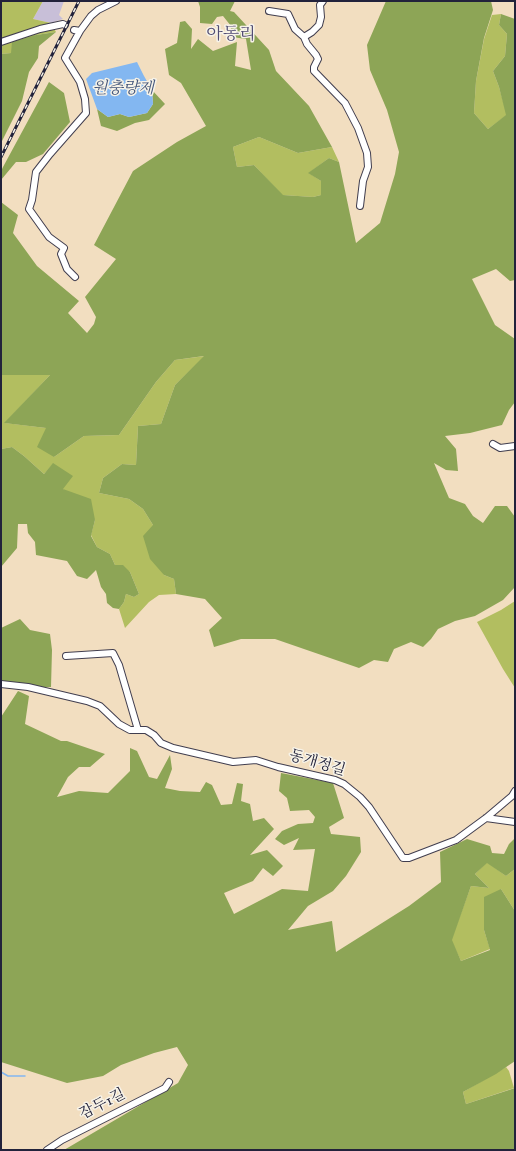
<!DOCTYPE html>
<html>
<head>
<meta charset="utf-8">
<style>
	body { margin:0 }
	#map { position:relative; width:516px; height:1151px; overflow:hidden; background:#f2dec0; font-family:"IM FELL DW Pica",serif }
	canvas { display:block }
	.frame { position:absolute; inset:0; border:2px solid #22223b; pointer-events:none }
</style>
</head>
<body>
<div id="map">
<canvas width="516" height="1151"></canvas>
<div class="frame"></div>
</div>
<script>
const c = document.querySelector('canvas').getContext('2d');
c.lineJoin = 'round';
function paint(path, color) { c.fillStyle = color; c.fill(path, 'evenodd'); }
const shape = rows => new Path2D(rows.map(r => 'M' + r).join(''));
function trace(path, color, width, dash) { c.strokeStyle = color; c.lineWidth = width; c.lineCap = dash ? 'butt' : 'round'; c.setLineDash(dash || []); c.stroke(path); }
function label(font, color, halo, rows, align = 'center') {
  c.font = font + ' "IM FELL DW Pica","Noto Serif KR",serif'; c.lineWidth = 3; c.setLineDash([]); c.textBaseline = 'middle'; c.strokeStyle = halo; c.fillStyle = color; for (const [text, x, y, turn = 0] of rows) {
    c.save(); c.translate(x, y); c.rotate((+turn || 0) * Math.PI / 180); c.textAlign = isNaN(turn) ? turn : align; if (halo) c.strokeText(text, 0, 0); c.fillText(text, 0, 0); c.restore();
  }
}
const industrial = shape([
	[43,1,64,1,59,15,63,19,51,23,33,19]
]);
const green = shape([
	[1,1,43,1,33,19,51,23,56,32,36,35,11,53,1,54],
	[501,14,499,25,507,34,505,56,493,71,499,87,507,115,488,129,474,113,476,81,484,39,492,15],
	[259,137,298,153,332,147,339,162,329,158,309,173,321,181,321,195,313,197,282,195,254,165,237,167,233,147],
	[205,356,175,385,161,424,138,426,136,465,122,464,103,478,99,493,129,499,143,509,153,525,164,575,174,579,176,594,159,595,149,602,125,628,119,609,124,602,126,594,134,597,139,594,130,572,115,565,110,554,97,547,91,535,95,520,63,489,53,464,44,474,24,456,12,447,1,449,1,375,50,375,5,423,46,428,54,457,84,436,119,435,156,382,175,360],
	[515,601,515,688,503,669,477,622,501,610],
	[487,862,506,876,515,869,515,911,501,889,484,930,490,949,461,961,451,940,471,886,489,888,475,874],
	[506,1067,509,1071,514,1088,466,1104,463,1092]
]);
const forest = shape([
	[198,1,235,1,230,11,234,12,269,50,276,71,309,106,332,147,298,153,259,137,233,147,237,167,254,165,283,195,313,197,321,195,321,181,308,173,329,158,339,162,356,243,380,223,395,174,399,152,387,110,370,70,367,45,386,1,491,1,493,10,484,38,476,81,474,113,488,129,506,115,499,87,493,71,505,56,507,34,499,25,501,14,515,19,515,280,510,281,496,269,472,279,495,325,515,339,515,402,509,410,502,425,470,433,445,436,456,449,458,471,446,470,434,463,449,498,465,504,473,516,483,523,495,506,507,506,515,517,515,587,503,600,475,616,455,621,438,629,431,639,423,647,411,642,394,649,388,662,374,660,359,668,275,639,241,639,214,647,209,630,222,618,205,599,176,594,174,579,164,575,150,559,143,536,153,525,143,509,129,499,99,493,103,478,122,464,136,465,138,426,161,424,175,385,204,356,175,360,156,382,119,435,84,436,54,457,37,447,46,428,4,423,50,375,1,375,1,202,18,215,13,233,37,266,79,301,68,313,87,333,94,324,96,317,85,297,116,259,94,245,133,171,177,142,206,126,181,83,169,75,165,49,177,43,180,22,185,21,192,29,191,49,198,39,213,51,237,42,235,66,251,70,246,39,232,37,231,26,223,16,217,17,212,24,200,23,200,7],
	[56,32,39,46,38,58,29,72,22,101,1,143,1,54,11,53,12,42,36,35],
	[49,82,64,93,70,122,43,154,26,162,16,162,1,180,1,171,3,167],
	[152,90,165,104,149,120,135,123,117,131,101,126,97,109,108,117,120,114,129,117,147,113,153,104],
	[12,447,24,456,44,474,53,463,73,476,63,489,91,499,95,520,91,536,97,547,110,554,115,565,123,565,130,572,139,594,134,597,126,594,124,602,119,609,113,608,107,603,106,594,101,587,96,570,87,579,77,576,67,561,36,555,35,542,28,533,27,524,18,524,17,548,1,567,1,449],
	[20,619,30,630,50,634,52,650,51,687,1,687,1,628],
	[18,691,29,696,25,724,61,741,67,741,105,754,90,767,79,767,68,777,57,797,79,791,108,793,130,771,130,748,137,751,149,777,157,779,170,755,172,769,165,788,180,791,200,792,206,782,212,785,221,805,232,804,237,783,243,784,241,801,250,804,253,821,264,818,274,829,250,855,267,850,283,866,273,876,263,868,253,881,224,893,234,914,282,889,308,891,315,849,293,850,299,838,284,845,275,839,282,831,298,824,313,823,315,817,309,810,290,811,287,798,279,791,281,773,333,783,344,818,329,827,331,834,360,837,361,852,346,876,333,891,308,906,288,930,332,921,336,952,409,906,441,882,440,852,467,839,490,846,492,853,504,854,509,844,515,838,515,869,506,876,487,863,475,874,489,888,471,886,452,940,461,961,490,950,484,930,484,897,501,889,515,911,515,1061,496,1074,463,1092,466,1104,515,1088,515,1150,64,1150,178,1083,188,1065,177,1047,154,1053,121,1065,103,1076,67,1083,1,1062,1,717]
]);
const water = shape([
	[137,62,144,76,152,90,153,104,147,113,129,117,120,114,108,117,97,109,86,79,92,73]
]);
const stream = shape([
	[1,1072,8,1076,25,1076]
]);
const street = shape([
	[269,11,288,14,295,29,304,37,312,32,319,25,321,17,320,5,323,1],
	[74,30,80,31,91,16,98,10,116,1],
	[304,37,307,44,316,55,318,59,314,67,314,71,345,103,358,128,367,153,368,167,363,181,360,206],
	[1,42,40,29,63,24,65,25],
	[75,277,67,269,61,254,64,248,49,237,29,209,32,200,36,172,50,154,86,113,85,99,80,82,65,58,80,31],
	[493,444,500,448,515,446],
	[66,656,113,653,119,665,138,730],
	[1,684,28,687,87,701,100,706,119,724,130,730,146,730,154,735,161,743,173,748,233,762,256,760,278,767,335,780,344,784,360,797,369,807,403,858,409,858,456,840,486,818,512,796,515,791],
	[486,818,515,822],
	[47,1150,62,1140,165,1088,169,1082]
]);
const rail = shape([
	[1,157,79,1]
]);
const streetNames = [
	["동개정길",317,764,16],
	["잠두1길",103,1105,-27]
];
const waterNames = [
	["원충량제",123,90]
];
const quarterNames = [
	["아동리",231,35]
];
paint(industrial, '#c8bfd8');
paint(green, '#b2be60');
paint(forest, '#8da556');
paint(water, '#83b7f1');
trace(stream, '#83b7f1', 1.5);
trace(street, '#413e4f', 8);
trace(street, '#fff', 6);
trace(rail, '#22223b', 3);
trace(rail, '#f7f3e8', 1.5, [4.5]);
label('15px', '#22223b', '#f7f3e8', streetNames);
label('italic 16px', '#44567b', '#f7f3e8', waterNames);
label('17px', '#514c73', '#f7f3e8', quarterNames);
</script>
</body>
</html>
